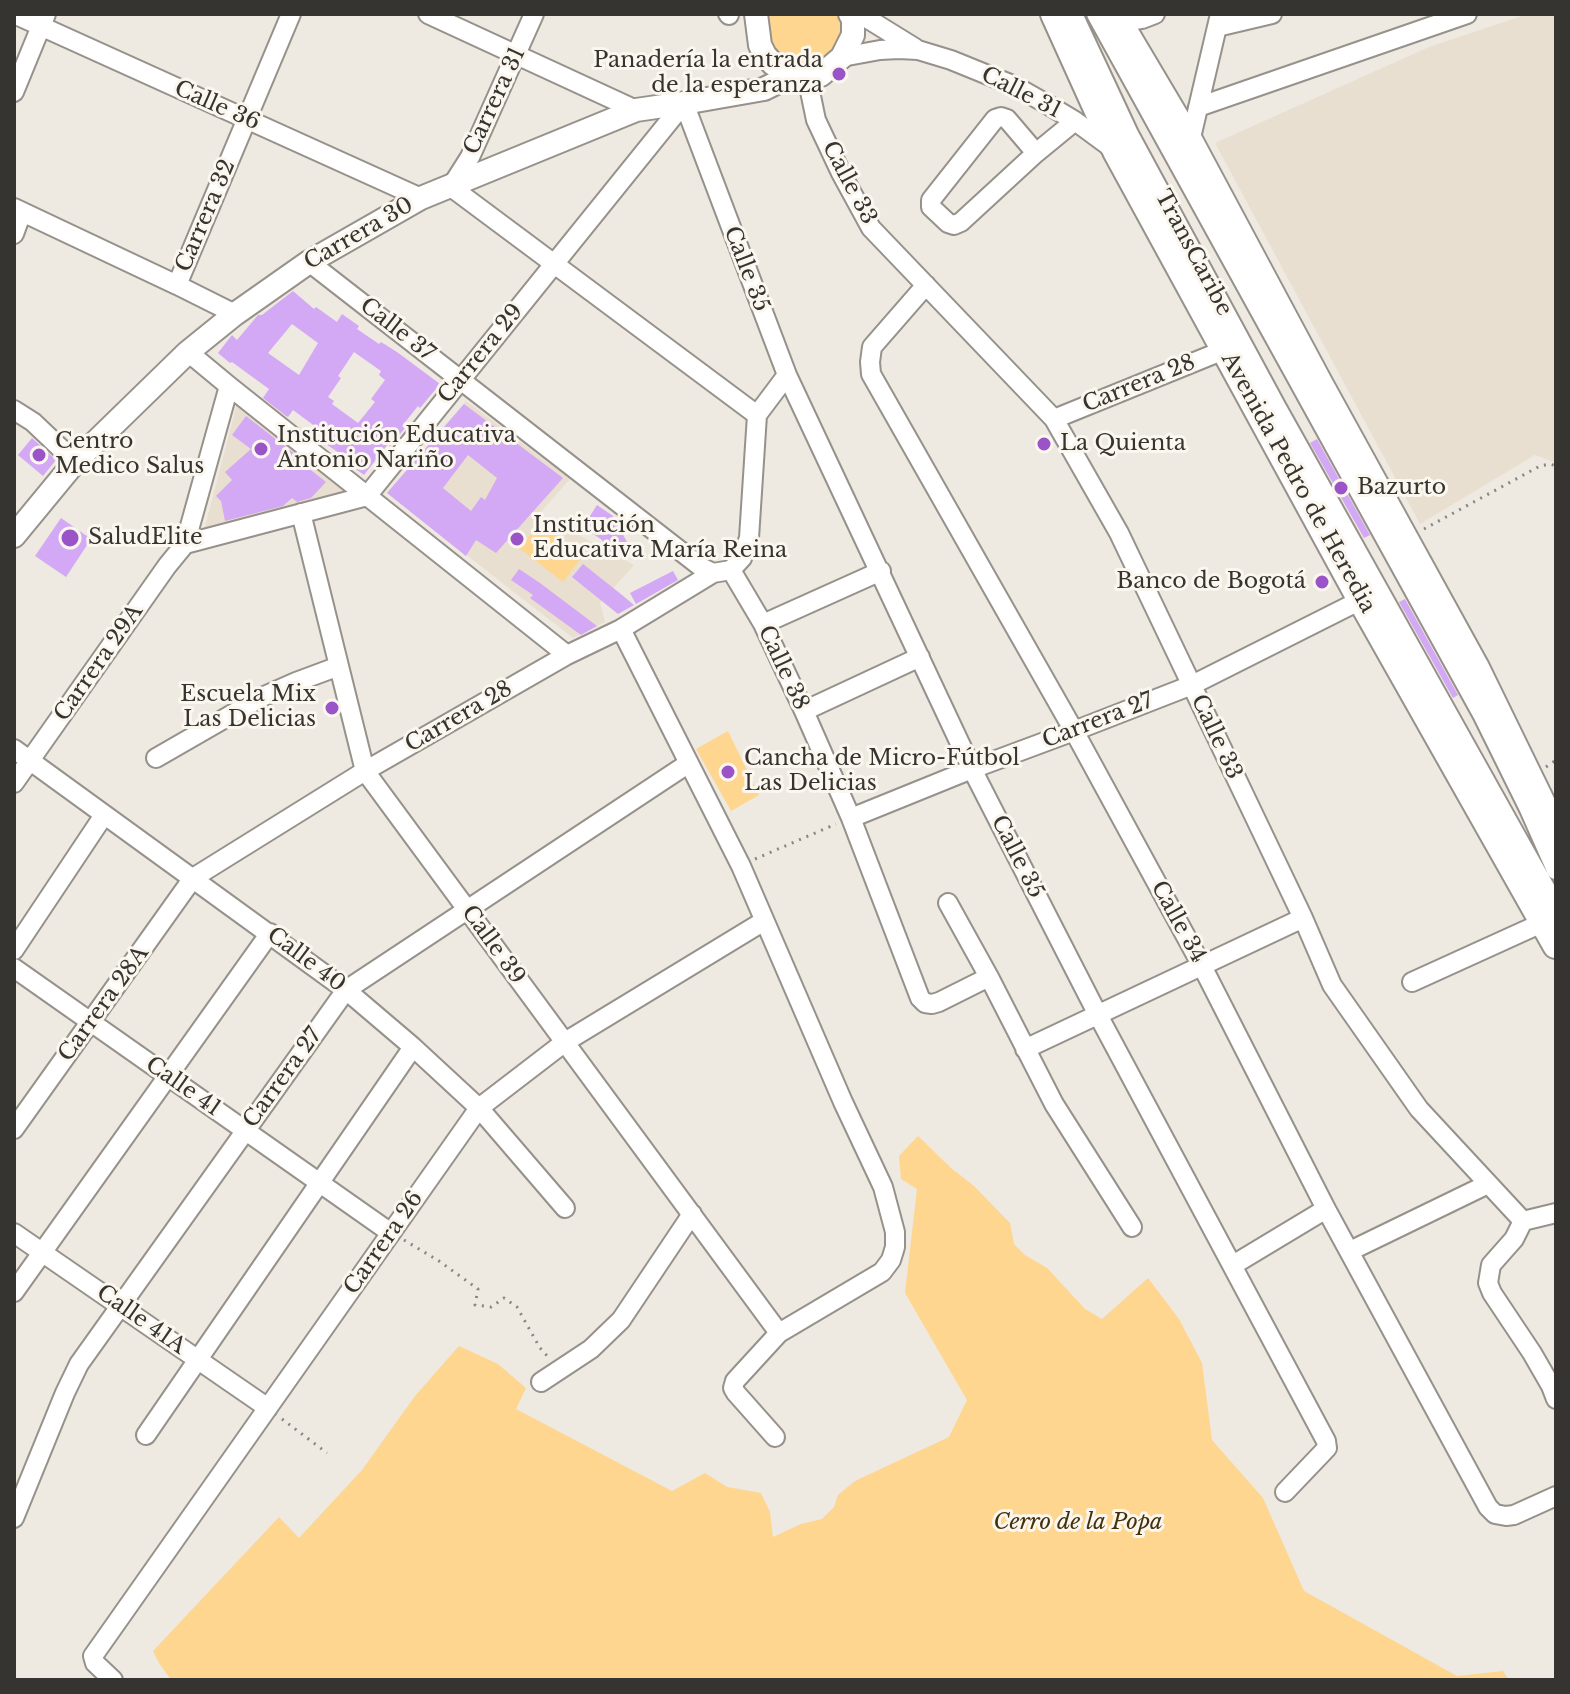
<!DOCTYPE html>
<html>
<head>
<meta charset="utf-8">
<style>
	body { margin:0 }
	#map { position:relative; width:1570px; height:1694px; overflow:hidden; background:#eee9e1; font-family:"Libre Baskerville",serif }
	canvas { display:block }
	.frame { position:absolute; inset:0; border:16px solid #363431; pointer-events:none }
</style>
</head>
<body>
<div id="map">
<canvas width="1570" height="1694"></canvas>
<div class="frame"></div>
</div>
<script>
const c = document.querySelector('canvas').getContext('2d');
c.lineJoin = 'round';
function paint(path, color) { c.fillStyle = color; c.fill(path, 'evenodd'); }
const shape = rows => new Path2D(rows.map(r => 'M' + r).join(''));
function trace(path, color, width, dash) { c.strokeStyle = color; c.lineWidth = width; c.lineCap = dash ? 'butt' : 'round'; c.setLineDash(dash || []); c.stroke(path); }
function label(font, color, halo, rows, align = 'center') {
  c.font = font + ' "Libre Baskerville",serif'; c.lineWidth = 6; c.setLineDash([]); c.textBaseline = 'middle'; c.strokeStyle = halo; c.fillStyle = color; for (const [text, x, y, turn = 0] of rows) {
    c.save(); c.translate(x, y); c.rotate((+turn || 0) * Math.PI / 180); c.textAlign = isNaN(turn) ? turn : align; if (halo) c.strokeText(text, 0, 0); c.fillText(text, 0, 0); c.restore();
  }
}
const built = shape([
	[1528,14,1556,14,1556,463,1535,455,1420,524,1215,143,1429,47],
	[238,400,354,497,203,534],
	[466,401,570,479,539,514,634,565,600,603,605,622,573,638,387,493]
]);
const green = shape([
	[768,14,838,14,843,19,843,35,826,61,812,66,794,64,777,52,772,43],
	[539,523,583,556,563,582,520,549],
	[728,731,759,795,731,811,696,749],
	[918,1136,951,1168,974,1186,1010,1223,1014,1244,1025,1255,1047,1268,1085,1309,1102,1319,1148,1278,1179,1319,1202,1363,1212,1440,1263,1498,1304,1591,1457,1676,1503,1671,1509,1680,171,1680,159,1663,153,1651,279,1517,299,1538,362,1470,415,1396,459,1346,498,1364,526,1388,516,1409,672,1491,705,1473,727,1487,761,1493,770,1512,773,1537,801,1524,822,1519,834,1507,838,1495,855,1481,949,1437,967,1400,905,1293,917,1189,901,1179,899,1156]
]);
const building = shape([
	[293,291,314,309,316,307,337,322,342,314,359,326,357,329,379,344,381,342,397,352,440,384,420,408,418,406,402,426,405,428,390,446,388,444,364,475,343,460,345,457,326,444,329,440,314,429,316,427,293,410,288,417,286,416,263,398,269,389,232,362,230,363,218,353,232,335,237,340,258,315,262,315],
	[292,324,318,343,299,375,268,353],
	[354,352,381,371,379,375,385,380,371,399,375,402,358,423,332,404,334,401,328,397,341,378,338,376],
	[464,404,563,478,496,553,476,540,466,556,387,493],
	[468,455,497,478,485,500,481,497,471,511,443,488],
	[246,416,300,458,298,460,326,482,311,498,297,502,292,498,283,506,225,521,221,501,216,496,232,480,225,472,251,449,232,435],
	[32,438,56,460,43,476,18,455],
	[1317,439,1370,535,1364,538,1310,443],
	[597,505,613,516,628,544,610,554,602,540,583,527],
	[61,518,91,539,66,577,35,556],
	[583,564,622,595,634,605,618,614,572,577],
	[519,569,540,583,597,626,581,635,570,627,530,598,533,595,511,580],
	[673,571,678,580,636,604,630,593],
	[1405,599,1458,695,1453,698,1399,602]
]);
const path = shape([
	[1424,529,1540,466,1550,464,1556,466],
	[1546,767,1556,760],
	[755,859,836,824],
	[404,1240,439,1261,478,1289,475,1305,491,1307,504,1298,517,1307,540,1348,549,1358],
	[282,1419,327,1453]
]);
const minor = shape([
	[14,14,421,198],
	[428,14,636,110],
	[534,14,470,157,451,187,757,415],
	[728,14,729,15],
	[860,14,915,48],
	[1073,14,1129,134,1276,406,1556,907],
	[1096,14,1483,716,1529,809,1556,870],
	[1119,23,1142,19,1155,14],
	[1217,27,1272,14],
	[842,57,880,50,899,49,918,50,951,60,1015,86,1045,103,1075,121,1113,149],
	[807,77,816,120,841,173,871,228,1054,419,1119,533,1303,918,1332,985,1419,1109,1523,1221],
	[14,92,46,14],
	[684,103,787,375,972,769,1098,1015,1326,1441,1327,1448,1285,1492],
	[1198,107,1467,14],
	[1190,142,1220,14],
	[1036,153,1007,119,1001,117,995,119,931,200,931,207,948,223,954,225,961,222,1036,153,1075,121],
	[14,208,177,285,235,314],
	[14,234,22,212],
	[309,262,701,567,713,573],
	[177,285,291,14],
	[926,285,872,347,870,362,871,374,1074,731,1202,966,1326,1209,1488,1507,1495,1514,1506,1516,1514,1515,1556,1496],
	[188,352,229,386,567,655],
	[14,410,33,422,75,462],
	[1054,419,1224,350],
	[301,513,365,771,779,1333],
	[185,544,367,496,684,103],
	[731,570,763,624,804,711,851,818,920,998,925,1003,932,1004,939,1002,989,977],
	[731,570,742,558,749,538,757,415,787,375],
	[763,624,881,571],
	[621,629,741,866,843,1102,883,1187,895,1232,895,1247,891,1260,882,1272,779,1333,735,1381,733,1388,736,1393,775,1437],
	[804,711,920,657],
	[14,749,346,990,413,1047,479,1108,565,1208],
	[156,758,262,697,296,682,339,666],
	[14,783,167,566,185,544,229,386],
	[851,818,972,769,1074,731,1192,685,1361,600],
	[948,903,989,977,1054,1104,1132,1227],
	[14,950,104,815],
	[14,968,391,1233],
	[1412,982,1544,922],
	[1025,1049,1303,918],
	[14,1129,193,878,365,771,567,655,621,629,713,573,731,570],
	[1523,1221,1514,1239,1491,1265,1488,1283,1492,1293,1532,1353,1551,1386,1556,1399],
	[1523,1221,1556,1213],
	[14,1233,268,1408],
	[1350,1251,1488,1184],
	[1233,1265,1326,1209],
	[14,1292,270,933],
	[541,1382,591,1349,621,1320,692,1214],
	[146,1435,413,1047],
	[14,1518,65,1393,79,1364,346,990,689,763],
	[113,1680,95,1663,93,1656,479,1108,565,1042,764,921]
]);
const major = shape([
	[756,14,760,45,765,55,773,64,785,71,807,77,821,75,842,57,853,35,853,19,850,14],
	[14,536,75,462,188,352,235,314,309,262,421,198,636,110,684,103,764,89,778,82,785,71]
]);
const highway = shape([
	[1054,14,1116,151,1361,600,1556,945],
	[1114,14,1190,142,1319,383,1476,668,1556,832]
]);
const markers = [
	[839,74,8,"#9a54c8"],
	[1044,444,8,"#9a54c8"],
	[261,449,8,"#9a54c8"],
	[39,455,8,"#9a54c8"],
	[1341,488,8,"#9a54c8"],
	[70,538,10,"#9a54c8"],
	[517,539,8,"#9a54c8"],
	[1322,582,8,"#9a54c8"],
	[332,708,8,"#9a54c8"],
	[728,772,8,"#9a54c8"]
];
const poiNames = [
	["Panadería la entrada",823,61,"right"],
	["de la esperanza",823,86,"right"],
	["Institución Educativa",277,436],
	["Antonio Nariño",277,461],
	["Centro",55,442],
	["Medico Salus",55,467],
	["La Quienta",1060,444],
	["Bazurto",1357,488],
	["Institución",533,526],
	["Educativa María Reina",533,551],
	["SaludElite",88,538],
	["Banco de Bogotá",1306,582,"right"],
	["Escuela Mix",316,695,"right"],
	["Las Delicias",316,720,"right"],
	["Cancha de Micro-Fútbol",744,759],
	["Las Delicias",744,784]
];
const streetNames = [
	["Calle 31",1021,93,27],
	["Carrera 31",495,101,-65],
	["Calle 36",217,106,24],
	["Calle 33",849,183,62],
	["Carrera 32",206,216,-67],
	["Carrera 30",359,234,-30],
	["TransCaribe",1193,253,62],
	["Calle 35",746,269,69],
	["Calle 37",397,330,38],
	["Carrera 29",481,354,-51],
	["Carrera 28",1139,384,-22],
	["Avenida Pedro de Heredia",1298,483,61],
	["Carrera 29A",99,663,-55],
	["Calle 38",783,668,65],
	["Carrera 28",459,717,-30],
	["Carrera 27",1098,721,-21],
	["Calle 33",1216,737,65],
	["Calle 35",1017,857,63],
	["Calle 34",1178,922,61],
	["Calle 39",493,945,54],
	["Calle 40",306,960,37],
	["Carrera 28A",104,1004,-54],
	["Carrera 27",283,1078,-54],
	["Calle 41",183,1087,35],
	["Carrera 26",384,1243,-55],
	["Calle 41A",141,1320,35]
];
const parkNames = [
	["Cerro de la Popa",1078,1523]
];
paint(built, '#e8dfd0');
paint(green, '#fed68f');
paint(building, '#d3a8f4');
trace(minor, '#96918a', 22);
trace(major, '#96918a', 26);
trace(highway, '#96918a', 30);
trace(path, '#898681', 3, [2, 6]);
trace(minor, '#fff', 18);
trace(major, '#fff', 22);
trace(highway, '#fff', 26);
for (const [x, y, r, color] of markers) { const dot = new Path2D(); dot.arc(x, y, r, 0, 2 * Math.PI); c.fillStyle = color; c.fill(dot); trace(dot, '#fbf7ee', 3); }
label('22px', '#363431', '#fbf7ee', poiNames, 'left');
label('22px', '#363431', '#fbf7ee', streetNames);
label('italic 22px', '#44310c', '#fbf7ee', parkNames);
</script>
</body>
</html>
